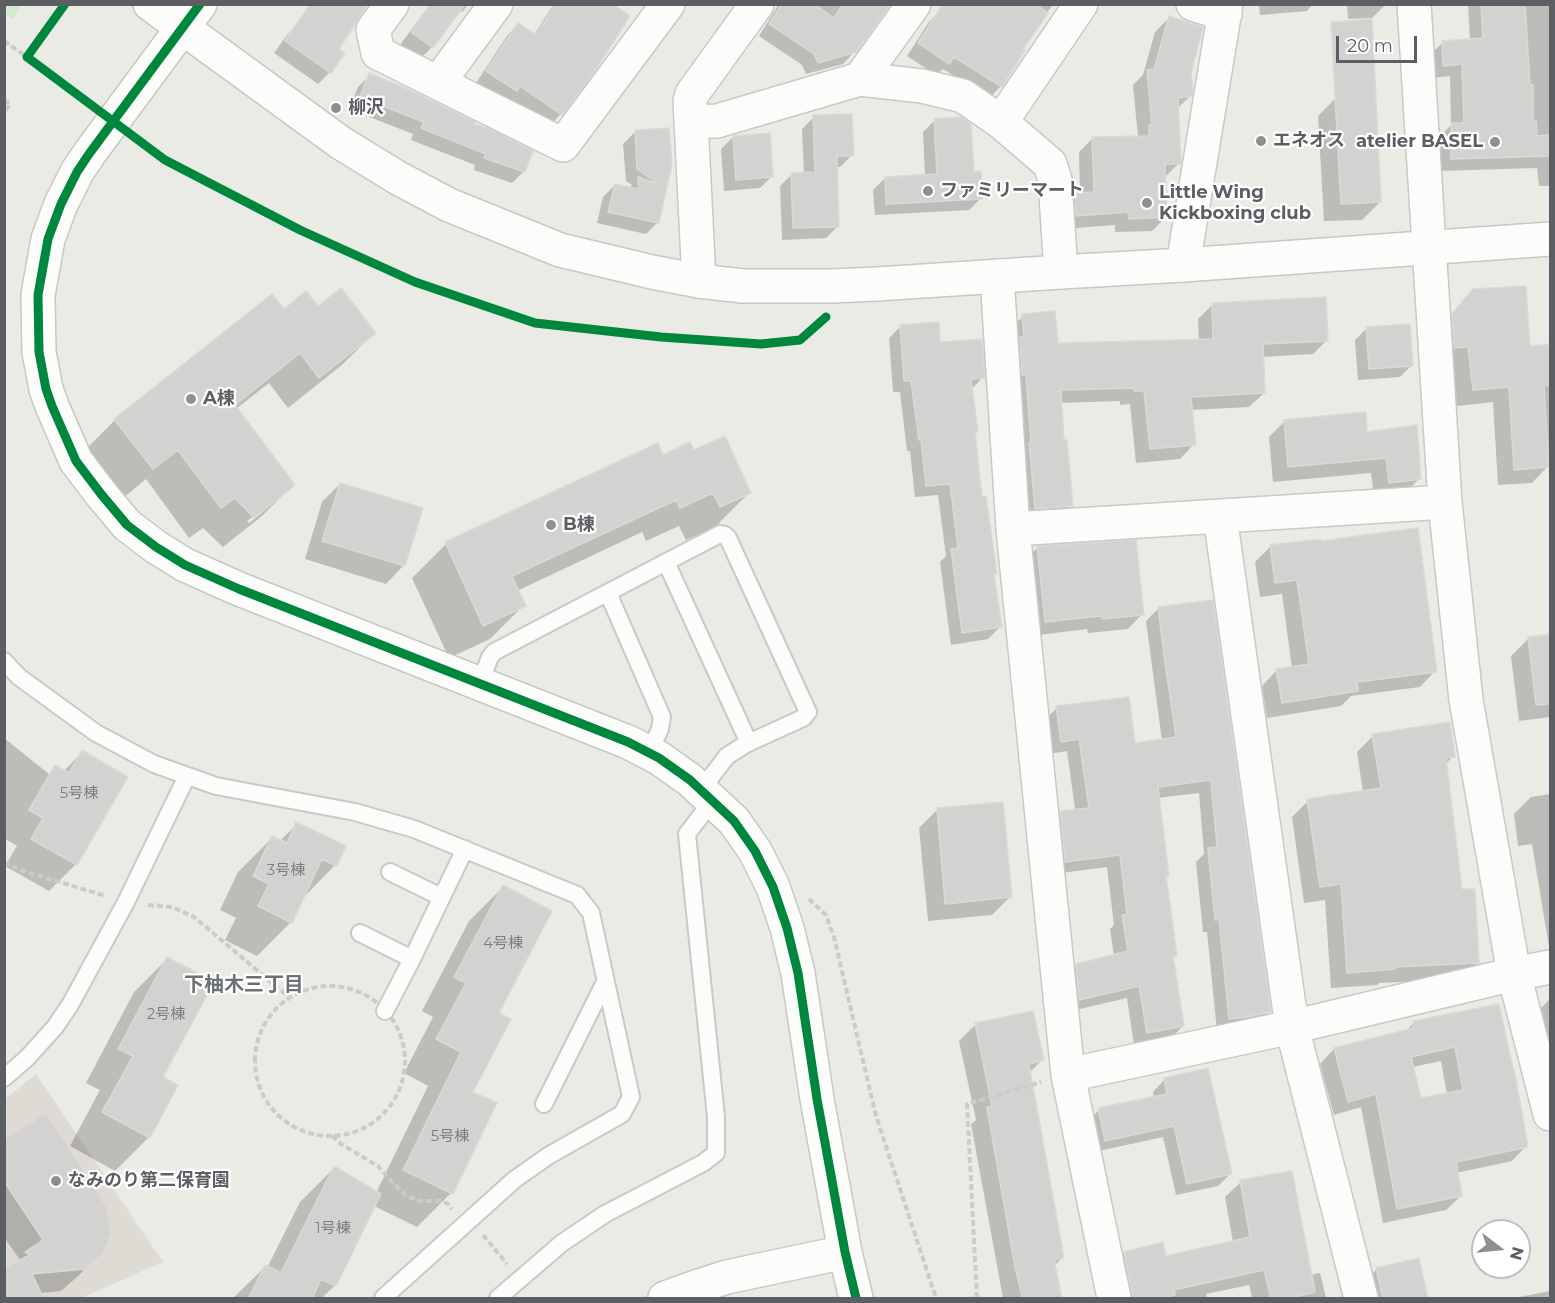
<!DOCTYPE html>
<html>
<head>
<meta charset="utf-8">
<style>
	body { margin:0 }
	#map { position:relative; width:1555px; height:1303px; overflow:hidden; background:#ebebe6; font-family:Montserrat,sans-serif }
	canvas { display:block }
	.frame { position:absolute; inset:0; border:6px solid #5b5f64; pointer-events:none }
	.north { position:absolute; left:1471px; top:1219px; width:60px; height:60px; box-sizing:border-box; background:#fff; border:2px solid #bdbfc1; border-radius:50%; rotate:106deg; font-size:16px; font-weight:700; line-height:24px; text-align:center; color:#5b5f64 }
	.north::after { content:''; display:block; margin:auto; width:21px; height:27px; background:#8d9092; clip-path:polygon(50% 0,100% 100%,50% 72%,0 100%) }
	.scale { position:absolute; left:1336px; top:36px; width:81px; height:27px; box-sizing:border-box; border:3px solid #5b5f64; border-top:0; padding-left:8px; font-size:18px; line-height:21px; white-space:nowrap; color:#5b5f64; -webkit-text-stroke:4px #fff; paint-order:stroke }
</style>
</head>
<body>
<div id="map">
<canvas width="1555" height="1303"></canvas>
<div class="frame"></div>
<div class="north">N</div>
<div class="scale">20 m</div>
</div>
<script>
const c = document.querySelector('canvas').getContext('2d');
c.lineJoin = 'round';
function paint(path, color) { c.fillStyle = color; c.fill(path, 'evenodd'); }
const shape = rows => new Path2D(rows.map(r => 'M' + r).join(''));
function trace(path, color, width, dash) { c.strokeStyle = color; c.lineWidth = width; c.lineCap = dash ? 'butt' : 'round'; c.setLineDash(dash || []); c.stroke(path); }
function label(font, color, halo, rows, align = 'center') {
  c.font = font + ' Montserrat,"Noto Sans JP",sans-serif'; c.lineWidth = 4.5; c.setLineDash([]); c.textBaseline = 'middle'; c.strokeStyle = halo; c.fillStyle = color; for (const [text, x, y, turn = 0] of rows) {
    c.save(); c.translate(x, y); c.rotate((+turn || 0) * Math.PI / 180); c.textAlign = isNaN(turn) ? turn : align; if (halo) c.strokeText(text, 0, 0); c.fillText(text, 0, 0); c.restore();
  }
}
const education = shape([
	[36,1074,163,1262,81,1298,5,1298,5,1099]
]);
const green = shape([
	[4,5,5,4,22,5,13,19,5,13]
]);
const shadow = shape([
	[430,4,469,4,462,12,460,10,432,47,420,59,400,45],
	[554,4,610,4,592,72,561,114,549,126,508,98,504,102,476,83,507,36,518,24,534,35],
	[779,4,888,4,855,51,843,64,806,74,802,65,759,36],
	[944,4,1054,4,1048,11,1021,50,1001,86,989,98,943,69,936,75,907,56,929,22,940,11],
	[1259,4,1313,4,1307,11,1260,15],
	[1347,4,1384,4,1384,6,1372,18,1348,19],
	[1468,4,1550,5,1550,186,1539,186,1537,168,1439,171,1438,138,1451,125,1450,76,1431,78,1430,55,1443,42,1470,40],
	[1169,18,1189,73,1190,96,1177,109,1179,163,1165,177,1166,217,1152,231,1115,232,1115,225,1063,229,1062,208,1075,195,1080,194,1079,152,1093,138,1138,137,1133,85,1143,75,1155,32],
	[294,28,337,49,330,72,318,84,274,53,287,35],
	[370,75,472,125,524,171,512,183,474,170,475,165,411,140,413,134,349,109,358,87],
	[1336,98,1380,202,1362,220,1324,221,1318,116],
	[814,117,852,155,840,167,836,167,838,226,826,238,782,240,780,186,792,174,804,174,802,129],
	[934,121,973,173,981,198,969,210,875,215,873,190,885,178,925,176,923,132],
	[668,129,658,222,646,234,597,223,603,197,615,185,629,188,632,185,626,181,623,144,635,132],
	[733,137,772,176,760,188,724,191,721,149],
	[1474,291,1528,348,1550,345,1550,466,1548,466,1532,483,1498,485,1493,402,1457,406,1453,362,1437,331],
	[272,297,283,311,317,308,374,333,343,364,288,408,269,383,236,409,293,485,262,516,223,547,203,528,189,538,146,479,122,499,84,451,115,420],
	[262,510,262,513,249,523,247,521],
	[1212,305,1327,340,1313,354,1262,357,1264,393,1249,407,1191,410,1194,444,1180,459,1136,463,1130,404,1120,405,1120,401,1060,403,1063,442,1071,506,1057,520,1021,522,1009,330,1023,316,1056,344,1199,341,1198,319],
	[901,326,938,344,983,377,971,390,977,431,974,434,981,498,995,573,993,576,1000,627,988,639,951,645,940,562,946,556,938,495,915,497,910,451,907,451,900,392,893,392,889,338],
	[1367,328,1412,365,1400,377,1358,380,1355,340],
	[1285,421,1366,433,1420,478,1404,494,1374,498,1371,473,1273,482,1269,437],
	[657,445,662,457,693,452,749,493,715,527,686,540,679,526,646,541,642,532,517,591,524,605,490,639,449,658,412,578,446,544],
	[340,484,421,509,403,566,386,584,305,559,322,502],
	[1270,547,1435,671,1420,687,1351,696,1341,706,1267,718,1262,686,1277,670,1292,668,1282,594,1260,597,1255,562],
	[1037,548,1142,614,1128,629,1088,633,1087,629,1031,636,1023,562],
	[1212,601,1269,1012,1256,1025,1217,1031,1207,932,1203,932,1196,862,1204,854,1199,793,1157,798,1167,875,1164,878,1176,955,1172,959,1183,1026,1170,1039,1134,1045,1127,998,1067,1012,1063,978,1076,965,1114,956,1110,929,1114,925,1107,867,1053,874,1048,825,1061,812,1075,811,1075,809,1067,751,1049,754,1044,721,1057,708,1134,745,1162,741,1146,621,1159,608],
	[1550,636,1550,717,1519,721,1511,656,1529,638],
	[1373,736,1454,756,1445,764,1460,891,1477,963,1461,979,1379,983,1377,985,1331,988,1325,900,1304,903,1292,817,1308,801,1363,792,1357,752],
	[4,738,49,774,55,767,63,772,82,752,126,778,76,864,49,891,5,866,17,846,4,838],
	[1550,794,1550,946,1549,947,1532,844,1518,846,1514,814,1531,797],
	[937,810,1010,897,992,915,928,921,919,828],
	[297,824,335,865,302,899,291,922,257,956,225,940,236,918,220,910,238,872,272,838,280,841],
	[503,887,497,1013,471,1093,451,1193,417,1227,374,1206,335,1285,322,1298,233,1298,265,1267,267,1268,300,1202,334,1168,376,1193,428,1086,404,1073,433,1017,422,1011,469,921],
	[167,959,161,1078,149,1137,115,1171,70,1146,100,1090,86,1083,134,992],
	[1549,1000,1550,1000,1550,1043,1539,1046,1531,1018],
	[1498,1005,1526,1146,1512,1161,1456,1173,1461,1196,1446,1210,1383,1223,1361,1107,1334,1115,1320,1064,1334,1049,1404,1032,1414,1023],
	[1441,1061,1447,1095,1420,1100,1412,1067],
	[975,1025,1042,1060,1029,1073,1062,1258,1054,1266,1060,1298,1003,1298,971,1124,976,1120,959,1041],
	[1164,1080,1230,1174,1218,1186,1176,1195,1163,1137,1094,1152,1087,1122,1099,1110,1154,1098,1153,1092],
	[4,1142,101,1253,78,1276,61,1291,40,1293,15,1264,20,1260,4,1237],
	[1241,1182,1310,1275,1320,1273,1326,1298,1252,1298,1249,1285,1206,1294,1207,1298,1115,1298,1109,1268,1124,1253,1165,1258,1233,1242,1225,1197],
	[1377,1269,1426,1298,1367,1298,1363,1283],
	[1550,1291,1550,1298,1514,1298]
]);
const building = shape([
	[310,4,368,4,339,49,345,53,331,73,285,41,310,4],
	[431,4,465,4,433,48,411,32,431,4],
	[556,4,613,4,630,16,594,72,562,115,520,86,517,91,486,71,518,23,536,35,556,4],
	[782,4,814,4,834,18,843,4,891,4,856,52,818,63,814,54,769,24,782,4],
	[943,4,1036,4,1048,13,1023,49,1025,50,1002,87,954,57,949,64,918,43,943,4],
	[1481,4,1525,4,1530,85,1533,85,1533,121,1536,121,1537,136,1551,135,1551,156,1451,159,1451,123,1464,123,1462,64,1443,66,1442,41,1483,38,1481,4],
	[1169,16,1203,27,1191,73,1193,91,1192,96,1178,98,1181,164,1165,164,1167,217,1129,219,1128,212,1076,216,1075,193,1094,192,1092,137,1149,136,1149,125,1152,125,1147,70,1154,69,1169,16],
	[1372,19,1381,202,1341,204,1331,22,1372,19],
	[369,73,403,87,475,122,474,124,490,129,533,151,525,172,484,158,486,154,421,128,424,122,360,97,369,73],
	[852,114,854,156,837,156,839,227,793,228,791,173,815,172,813,115,852,114],
	[961,117,971,124,974,172,981,171,982,199,886,204,885,177,937,174,934,119,961,117],
	[669,128,672,164,659,223,608,212,615,184,639,189,638,177,658,184,637,169,635,130,669,128],
	[770,133,773,177,736,180,733,136,770,133],
	[1526,286,1530,346,1551,344,1551,385,1544,386,1549,467,1514,470,1509,387,1473,390,1468,347,1454,348,1452,314,1473,289,1526,286],
	[341,288,376,333,319,378,300,353,235,405,295,485,254,518,235,498,221,508,178,450,153,469,114,419,272,294,284,309,306,291,318,306,341,288],
	[1326,297,1328,341,1263,344,1265,393,1191,397,1196,445,1150,449,1144,391,1134,391,1133,388,1061,390,1064,440,1067,440,1073,506,1035,509,1029,443,1031,443,1026,375,1022,375,1020,337,1024,337,1022,314,1055,311,1058,343,1213,339,1212,303,1326,297],
	[939,322,940,342,982,339,985,378,971,379,978,432,975,432,982,497,986,496,997,574,994,574,1002,627,962,633,951,549,958,548,950,484,926,486,921,440,919,440,911,381,904,381,900,325,939,322],
	[1410,324,1413,366,1369,369,1366,327,1410,324],
	[1366,412,1367,432,1417,425,1421,479,1389,483,1386,458,1288,467,1284,420,1366,412],
	[725,436,751,493,720,507,713,493,680,508,676,500,512,576,526,606,483,626,445,542,658,443,663,455,690,442,694,450,725,436],
	[340,483,423,508,405,566,322,541,340,483],
	[1418,528,1437,672,1357,682,1358,691,1282,703,1276,669,1309,664,1297,580,1275,583,1270,545,1321,539,1321,541,1418,528],
	[1136,540,1144,615,1102,619,1101,616,1045,622,1037,546,1136,540],
	[1213,600,1271,1012,1247,1017,1229,1019,1219,919,1215,920,1208,848,1217,847,1211,780,1158,787,1169,876,1166,876,1177,956,1173,956,1184,1026,1147,1033,1139,986,1079,1000,1076,964,1128,951,1122,915,1127,914,1120,855,1065,862,1060,811,1089,808,1079,739,1061,742,1056,706,1129,697,1135,743,1176,737,1165,662,1158,607,1213,600],
	[1551,634,1551,704,1536,705,1528,637,1551,634],
	[1450,722,1455,757,1446,758,1462,889,1475,889,1479,963,1395,967,1395,969,1347,973,1341,884,1320,887,1307,799,1381,788,1372,734,1450,722],
	[82,750,128,777,77,865,31,839,43,818,29,810,55,765,69,773,82,750],
	[1003,802,1012,897,945,904,937,808,1003,802],
	[296,822,346,846,337,866,322,859,292,923,258,906,269,884,253,876,272,836,287,843,296,822],
	[503,885,552,911,499,1013,511,1019,473,1092,497,1103,453,1194,403,1170,461,1052,436,1039,466,983,454,977,503,885],
	[167,957,214,982,163,1077,178,1085,150,1138,102,1112,133,1056,118,1049,167,957],
	[1499,1004,1513,1069,1514,1069,1528,1147,1456,1162,1462,1196,1397,1209,1376,1094,1348,1102,1334,1048,1414,1028,1413,1021,1499,1004],
	[1455,1047,1463,1090,1421,1098,1411,1057,1455,1047],
	[1033,1011,1044,1060,1029,1064,1064,1258,1054,1260,1062,1299,1023,1299,1015,1267,987,1107,992,1106,975,1023,1033,1011],
	[1208,1068,1232,1174,1187,1184,1174,1126,1105,1141,1098,1108,1167,1094,1164,1078,1208,1068],
	[46,1113,106,1206,111,1234,102,1254,85,1269,32,1274,44,1299,4,1299,4,1268,30,1255,25,1252,43,1240,4,1181,4,1140,46,1113],
	[334,1166,381,1194,336,1286,321,1279,312,1299,248,1299,265,1265,281,1273,334,1166],
	[1292,1171,1315,1292,1287,1299,1271,1299,1264,1270,1174,1290,1175,1295,1159,1299,1133,1299,1124,1252,1163,1242,1166,1256,1250,1237,1240,1180,1292,1171],
	[1419,1258,1428,1299,1383,1299,1376,1268,1419,1258]
]);
const path = shape([
	[4,41,27,57],
	[33,48,65,4],
	[4,100,10,104,4,113],
	[165,160,300,230,415,282,535,323,661,337,761,344,800,340,826,317],
	[4,862,20,870,106,896],
	[809,899,826,915,834,937,876,1116,936,1298],
	[148,905,172,907,194,917,290,998],
	'255 1061a75 75 0 1 1 150 0a75 75 0 1 1-150 0Z',
	[332,1136,341,1144,378,1166,392,1182,407,1196,420,1201,441,1201,448,1204,452,1209],
	[483,1235,507,1264],
	[977,1298,967,1104,1041,1082]
]);
const lane = shape([
	[666,562,749,743],
	[608,593,662,717,660,729,649,753],
	[4,661,19,677,96,733,154,764,216,786,355,812,414,829,577,895,591,913,631,1097,622,1114,548,1156,514,1180,383,1298],
	[480,683,490,657,494,652,720,534,725,535,728,538,808,712,803,718,746,744,727,756,701,790],
	[390,872,441,897],
	[360,933,412,959],
	[385,1011,412,959,465,849],
	[4,1078,27,1058,55,1027,70,1005,126,902,187,776],
	[544,1104,605,982],
	[498,1298,562,1243,605,1214,703,1163,716,1153,716,1117,687,834,713,800]
]);
const street = shape([
	[392,4,373,30,378,53,563,145,668,4],
	[1193,4,1225,14],
	[1414,4,1445,502,1466,700,1514,974,1550,1114],
	[860,79,914,4],
	[438,83,496,4],
	[691,122,717,121,860,79,922,86,963,96,1001,122,1050,164,1055,180,1061,272],
	[1001,122,1081,4],
	[1183,265,1226,4],
	[997,276,1013,529,1068,1075,1114,1298],
	[699,281,690,101,692,94,757,4],
	[1220,516,1292,1027,1361,1298],
	[1013,529,1445,502],
	[1068,1075,1292,1027,1514,974,1550,967]
]);
const secondary = shape([
	[150,4,341,143,398,178,449,205,560,250,652,272,699,281,743,286,831,286,877,284,1061,272,1183,265,1550,239],
	[200,4,89,154,77,172,61,204,48,239,38,295,39,352,46,389,52,406,76,461,101,494,127,525,156,547,185,565,239,589,628,742,659,758,690,780,734,821,755,851,773,887,787,928,798,973,817,1099,845,1252,856,1298],
	[665,1298,693,1288,727,1277,845,1252]
]);
const pathBridge = shape([
	[39,67,165,160]
]);
const cycleway = shape([
	[65,4,27,57,165,160,300,230,415,282,535,323,661,337,761,344,800,340,826,317],
	[200,4,89,154,77,172,61,204,48,239,38,295,39,352,46,389,52,406,76,461,101,494,127,525,156,547,185,565,239,589,628,742,659,758,690,780,734,821,755,851,773,887,787,928,798,973,817,1099,845,1252,856,1298]
]);
const markers = [
	[336,108,6,"#8d9092"],
	[1261,141,6,"#8d9092"],
	[1495,142,6,"#8d9092"],
	[928,191,6,"#8d9092"],
	[1147,203,6,"#8d9092"],
	[191,399,6,"#8d9092"],
	[551,525,6,"#8d9092"],
	[56,1181,6,"#8d9092"]
];
const numberNames = [
	["5号棟",79,794],
	["3号棟",286,871],
	["4号棟",503,944],
	["2号棟",166,1015],
	["5号棟",450,1137],
	["1号棟",333,1229]
];
const poiNames = [
	["柳沢",348,108],
	["エネオス",1273,141],
	["atelier BASEL",1483,142,"right"],
	["ファミリーマート",940,191],
	["Little Wing",1159,193],
	["Kickboxing club",1159,214],
	["A棟",203,399],
	["B棟",563,525],
	["なみのり第二保育園",68,1181]
];
const neighbourhoodNames = [
	["下柚木三丁目",244,985]
];
paint(education, '#dedbd5');
paint(green, '#d3e9d0');
paint(shadow, '#0003');
paint(building, '#d3d2d0');
trace(building, '#dad9d5', 1.5);
trace(lane, '#c8c9c8', 20);
trace(street, '#c8c9c8', 36);
trace(secondary, '#c7c8c6', 36);
trace(path, '#c8ccca', 4, [6, 3]);
trace(lane, '#fcfcfb', 16);
trace(street, '#fcfcfb', 33);
trace(secondary, '#fcfcfb', 33);
trace(pathBridge, '#c8ccca', 4, [6, 3]);
trace(cycleway, '#00873e', 9);
for (const [x, y, r, color] of markers) { const dot = new Path2D(); dot.arc(x, y, r, 0, 2 * Math.PI); c.fillStyle = color; c.fill(dot); trace(dot, '#fff', 2); }
label('15px', '#7a7d80', null, numberNames);
label('bold 18px', '#5b5f64', '#fff', poiNames, 'left');
label('bold 20px', '#6c7176', '#fff', neighbourhoodNames);
</script>
</body>
</html>
